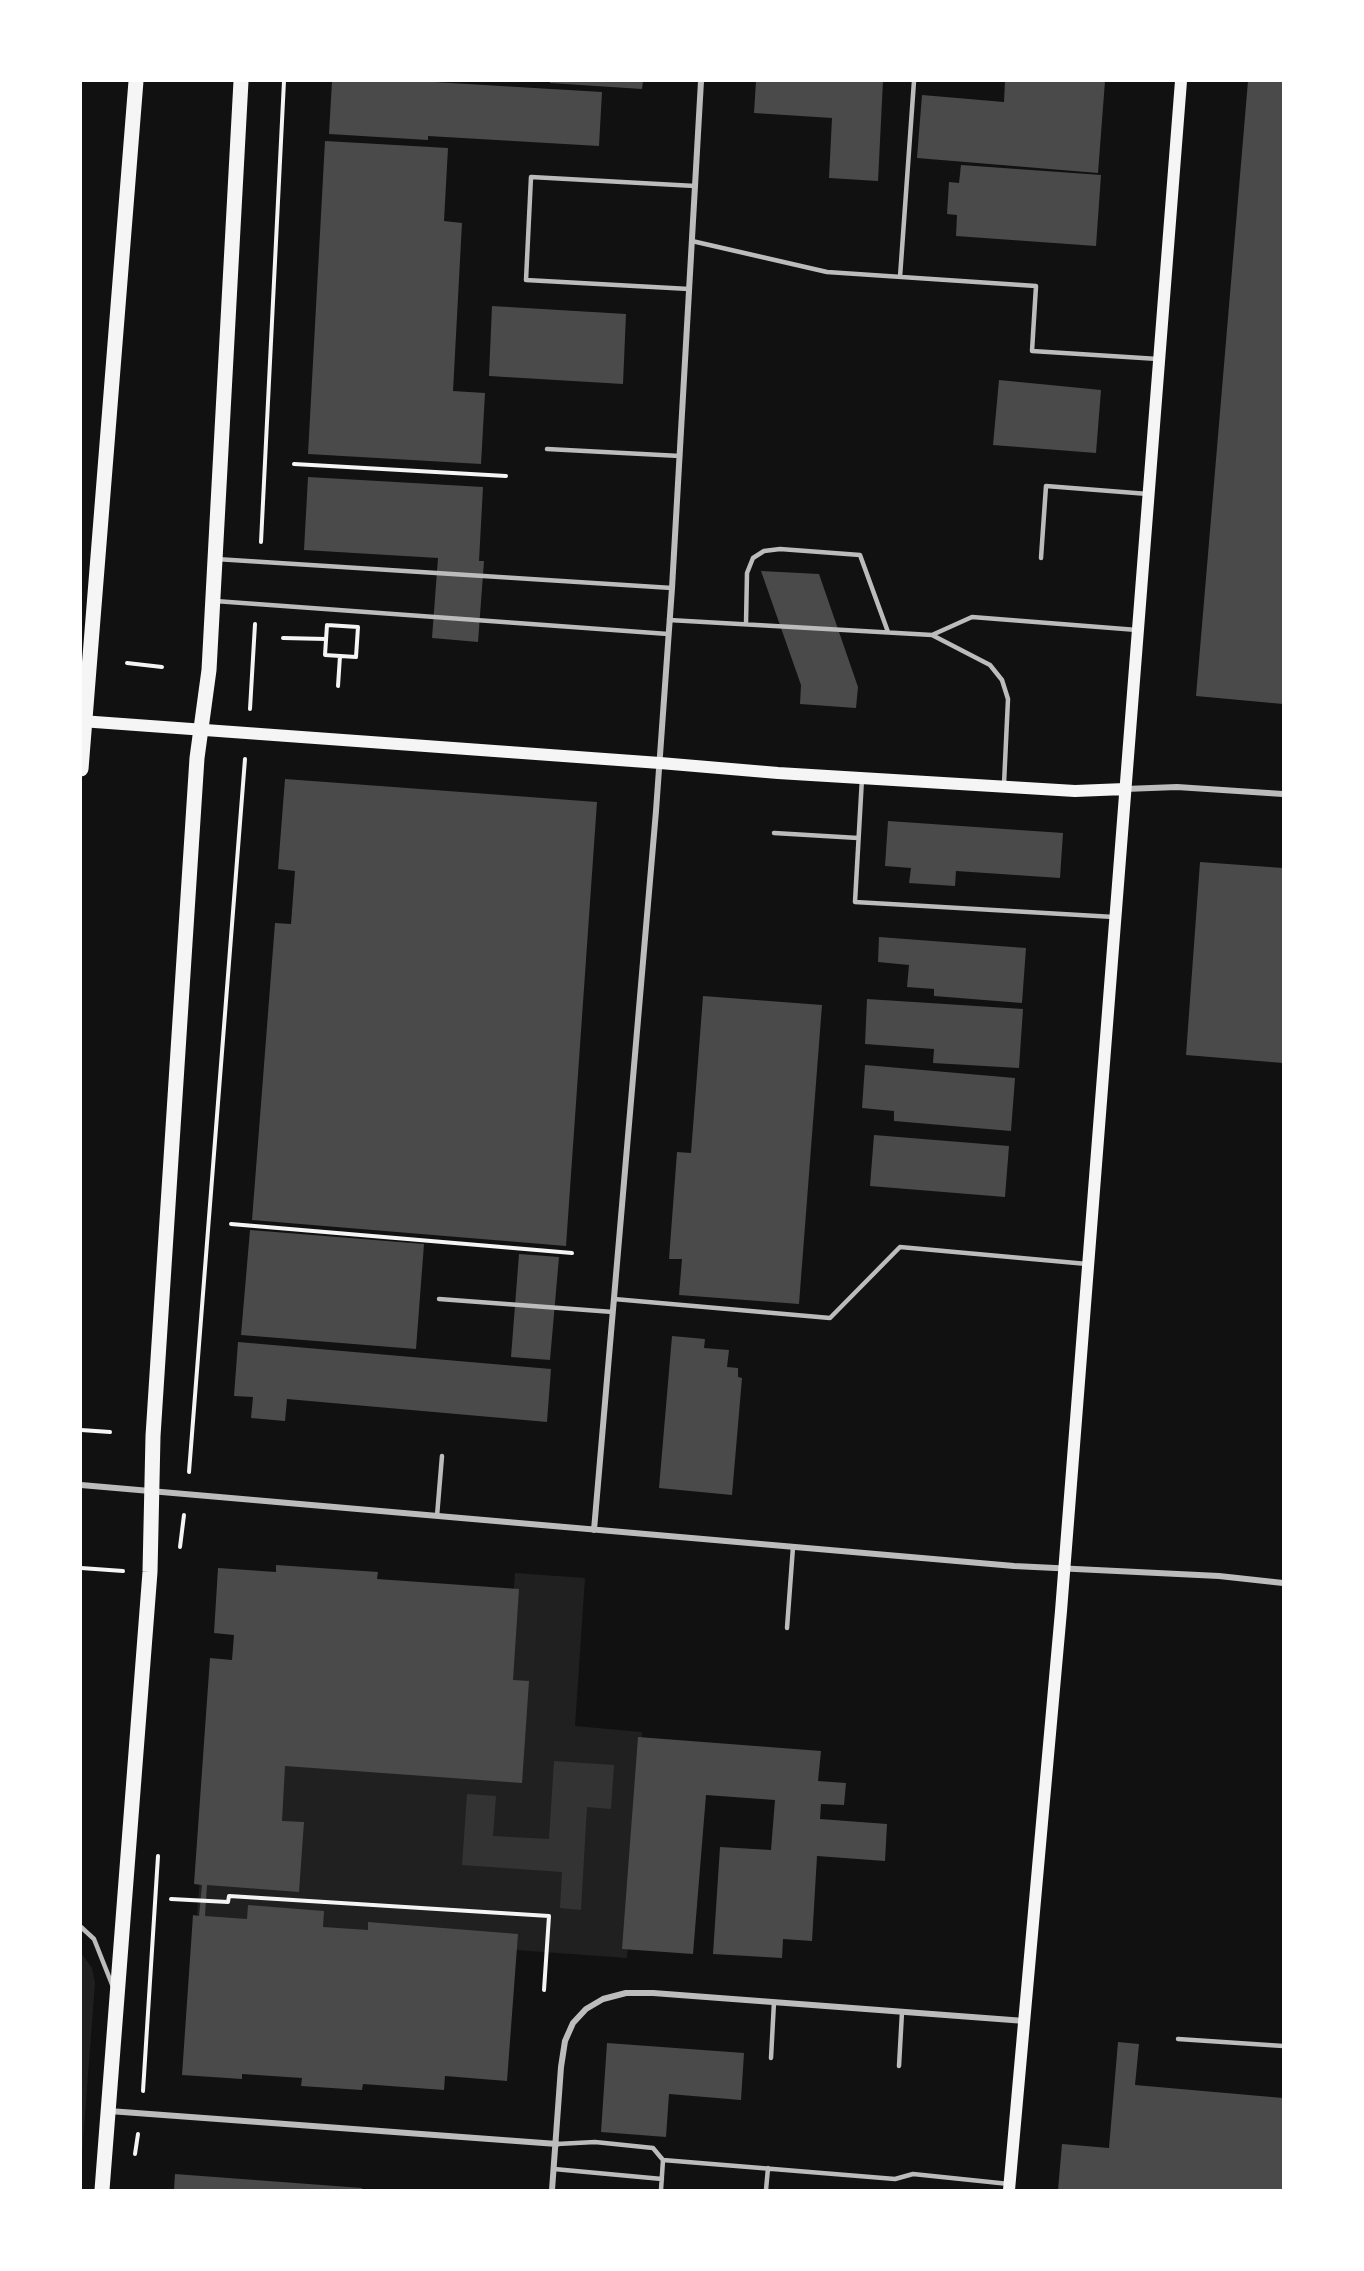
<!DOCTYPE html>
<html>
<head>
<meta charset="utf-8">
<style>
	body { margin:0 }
	#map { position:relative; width:1364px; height:2271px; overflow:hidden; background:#111; font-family:"Fira Sans",sans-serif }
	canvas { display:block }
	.frame { position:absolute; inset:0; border:82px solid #fff; pointer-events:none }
</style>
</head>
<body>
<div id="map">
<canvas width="1364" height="2271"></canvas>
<div class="frame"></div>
</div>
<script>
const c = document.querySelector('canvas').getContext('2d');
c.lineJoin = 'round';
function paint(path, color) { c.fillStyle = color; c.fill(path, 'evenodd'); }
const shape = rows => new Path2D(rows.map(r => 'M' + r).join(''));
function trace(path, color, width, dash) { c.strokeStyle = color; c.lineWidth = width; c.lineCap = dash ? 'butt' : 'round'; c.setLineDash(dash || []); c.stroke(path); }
const green = shape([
	[515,1573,585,1578,575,1726,642,1732,627,1958,196,1927,200,1878,281,1756,501,1772],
	[81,1953,92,1968,95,1983,81,2167]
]);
const water = shape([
	[554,1761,614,1765,611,1809,587,1807,581,1910,560,1908,562,1872,462,1865,467,1794,496,1796,493,1836,549,1839]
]);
const building = shape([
	[332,81,417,81,602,92,599,146,428,136,428,140,329,134],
	[550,81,643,81,642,89,550,83],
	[756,81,883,81,878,181,829,178,832,118,754,113],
	[1005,81,1105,81,1098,173,917,158,922,95,1004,102],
	[1248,81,1283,81,1283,704,1196,696],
	[325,141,448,148,444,221,462,223,453,391,485,393,481,464,308,454],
	[961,165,1101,175,1096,246,956,236,957,215,947,214,949,182,959,183],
	[492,306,626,314,623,384,489,376],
	[999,380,1101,390,1096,453,993,445],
	[308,477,483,487,479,561,484,561,478,642,432,638,438,558,304,550],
	[761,571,819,574,858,687,856,708,800,704,801,685],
	[285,779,597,802,566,1246,252,1220,275,923,291,924,295,871,278,869],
	[888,821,1063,833,1060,878,956,871,955,886,909,883,911,868,885,866],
	[1200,862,1283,868,1283,1063,1186,1055],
	[879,937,1026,948,1022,1003,934,996,934,989,907,987,909,965,878,962],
	[703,996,822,1005,799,1304,679,1295,682,1259,669,1259,677,1152,691,1153],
	[867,999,1023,1009,1019,1068,933,1063,934,1049,865,1044],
	[865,1065,1015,1078,1011,1131,894,1121,894,1111,862,1108],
	[874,1135,1009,1146,1005,1197,870,1186],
	[250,1230,424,1244,416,1349,241,1335],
	[519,1254,559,1257,550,1360,511,1357],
	[672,1336,705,1339,704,1348,729,1350,727,1367,738,1368,738,1377,742,1378,732,1495,659,1488],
	[238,1342,551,1369,547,1422,287,1399,285,1421,251,1418,253,1397,234,1396],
	[276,1565,378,1572,377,1579,519,1589,513,1680,529,1681,522,1783,285,1766,282,1821,304,1822,299,1892,207,1885,205,1916,247,1919,248,1905,324,1911,323,1927,368,1930,368,1922,518,1934,507,2081,445,2076,444,2090,363,2084,362,2090,301,2086,302,2078,242,2074,242,2079,182,2075,193,1915,199,1916,202,1885,194,1884,210,1658,232,1660,234,1635,214,1633,218,1568,276,1572],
	[638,1737,821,1751,818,1781,846,1783,844,1805,821,1804,820,1819,887,1824,885,1861,817,1856,812,1941,783,1939,782,1958,713,1954,720,1847,771,1850,775,1800,706,1795,693,1954,622,1949],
	[1118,2042,1139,2044,1135,2085,1283,2098,1283,2190,1058,2190,1062,2144,1109,2148],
	[607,2043,744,2053,741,2100,669,2094,666,2137,601,2132],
	[175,2174,362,2188,362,2190,174,2190]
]);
const path = shape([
	[294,464,506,476],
	[261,542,284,81],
	[327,625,358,627,356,657,325,655,327,625],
	[283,638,326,639],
	[127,663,162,667],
	[338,686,340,656],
	[250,709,255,624],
	[231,1224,572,1253],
	[81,1430,110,1432],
	[189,1472,245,759],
	[180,1547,184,1515],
	[81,1568,123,1571],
	[171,1899,228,1902,229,1896,549,1916,544,1990],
	[143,2091,158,1856],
	[135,2154,138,2134]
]);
const service = shape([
	[692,241,827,272,1036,286,1032,351,1158,359],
	[900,277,914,81],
	[689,289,526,280,531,177,695,186],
	[547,449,680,456],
	[1041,558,1046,486,1148,494],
	[216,559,672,588],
	[215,601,668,634],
	[669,620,932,635,990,665,1002,680,1008,699,1004,784],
	[746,624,747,573,753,558,764,551,780,549,860,555,888,632],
	[932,635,972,617,1137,630],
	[862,778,855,902,1114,917],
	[774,833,858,838],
	[439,1299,613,1312],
	[614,1299,830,1318,900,1247,1087,1264],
	[437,1516,442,1456],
	[787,1628,793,1547],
	[81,1927,94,1939,113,1987],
	[1178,2039,1283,2046],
	[771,2058,774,2002],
	[899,2066,902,2012],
	[557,2144,595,2142,653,2148,663,2160],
	[554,2169,662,2179],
	[661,2190,663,2160,895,2179,913,2174,1009,2184],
	[766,2190,768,2168]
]);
const minor = shape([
	[1125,789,1177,787,1283,794],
	[81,1485,1014,1566,1219,1576,1283,1583],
	[594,1530,656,811,672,588,701,81],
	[109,2111,557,2144],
	[552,2190,561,2067,565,2041,573,2023,586,2009,603,1999,626,1993,653,1993,1025,2021]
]);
const secondary = shape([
	[81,721,660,763,778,773,1075,791,1125,789],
	[1009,2190,1061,1611,1181,81]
]);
const primary = shape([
	[81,769,136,81],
	[102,2190,150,1572,153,1436,197,758,209,670,241,81]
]);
paint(green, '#202020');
paint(water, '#333');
paint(building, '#4a4a4a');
trace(path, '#f5f5f5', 4);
trace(service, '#bcbcbc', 4.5);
trace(minor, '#bcbcbc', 6);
trace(secondary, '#f5f5f5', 12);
trace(primary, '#f5f5f5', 15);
</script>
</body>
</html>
